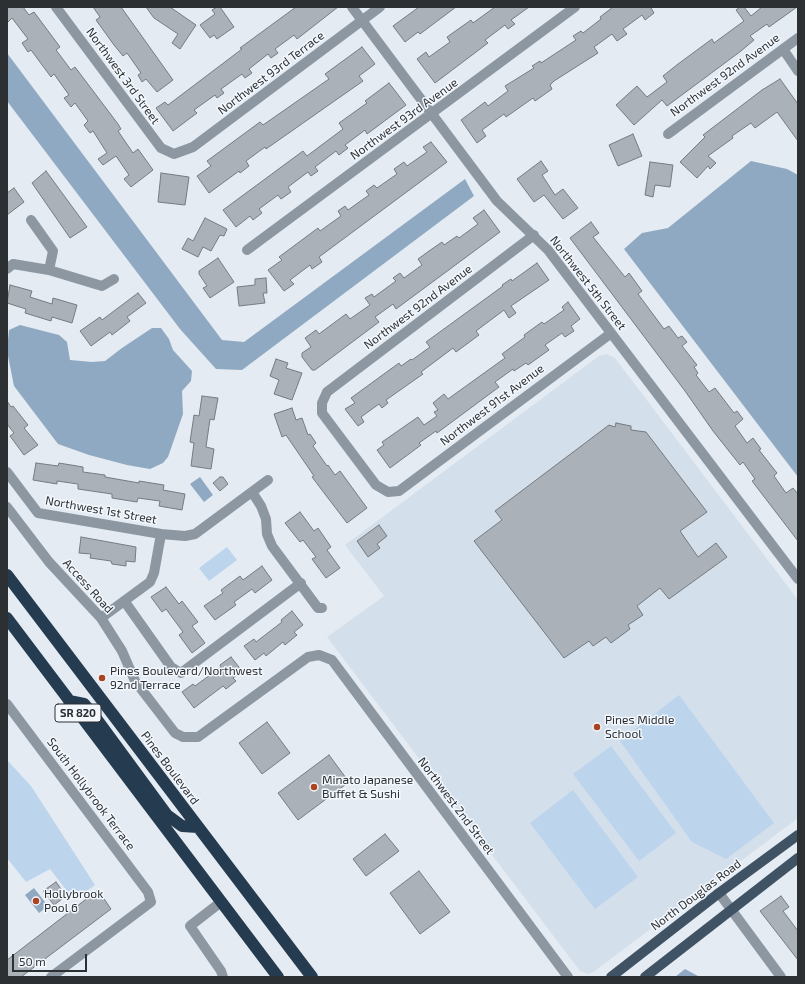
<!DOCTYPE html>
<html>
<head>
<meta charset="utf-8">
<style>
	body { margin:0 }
	#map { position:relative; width:805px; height:984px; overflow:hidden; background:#e4ebf2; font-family:"Exo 2",sans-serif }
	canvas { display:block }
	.frame { position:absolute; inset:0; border:8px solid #2d3033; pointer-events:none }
	.scale { position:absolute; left:12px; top:954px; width:75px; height:18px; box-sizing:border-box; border:2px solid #2d3033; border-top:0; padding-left:5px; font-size:12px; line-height:14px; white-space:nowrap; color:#2d3033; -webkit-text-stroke:3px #f3f8fe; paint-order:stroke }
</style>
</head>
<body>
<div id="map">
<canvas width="805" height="984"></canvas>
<div class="frame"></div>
<div class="scale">50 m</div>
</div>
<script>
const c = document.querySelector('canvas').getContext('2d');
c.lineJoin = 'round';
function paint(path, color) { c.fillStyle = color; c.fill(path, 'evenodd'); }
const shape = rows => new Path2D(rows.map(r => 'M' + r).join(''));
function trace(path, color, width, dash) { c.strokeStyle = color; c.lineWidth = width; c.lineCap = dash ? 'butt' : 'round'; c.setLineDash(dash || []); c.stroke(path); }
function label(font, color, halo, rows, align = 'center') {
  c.font = font + ' "Exo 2",sans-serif'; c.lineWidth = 3; c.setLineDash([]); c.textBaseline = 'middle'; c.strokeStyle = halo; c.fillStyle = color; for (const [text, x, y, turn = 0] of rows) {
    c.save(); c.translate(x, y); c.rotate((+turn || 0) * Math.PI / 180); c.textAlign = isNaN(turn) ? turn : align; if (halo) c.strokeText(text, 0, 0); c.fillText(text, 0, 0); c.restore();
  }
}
const built = shape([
	[607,354,615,358,798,600,798,818,592,973,588,974,580,971,327,637,384,596,345,545,599,356]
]);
const green = shape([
	[227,547,237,560,209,581,199,568],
	[679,695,774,823,726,859,692,842,620,741],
	[611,746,676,833,639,861,573,774],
	[7,760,31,786,95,885,74,900,50,869,26,882,7,858],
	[573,790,638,877,595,909,530,823]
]);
const water = shape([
	[7,53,222,340,244,342,465,179,474,196,242,370,216,369,180,329,7,101],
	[751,161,787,169,798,175,798,477,624,249,642,233,668,228],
	[20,325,59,335,67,342,70,360,92,362,105,361,122,348,152,328,161,328,169,339,173,350,192,371,191,381,182,391,183,414,168,457,163,463,150,469,127,465,89,455,58,444,14,386,7,351,9,330],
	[200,477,213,495,204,502,190,484],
	[34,888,48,906,39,913,25,895],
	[685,969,698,976,699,977,675,977]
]);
const building = shape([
	[7,7,23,7,29,15,34,12,60,47,56,50,71,70,75,67,118,124,121,129,118,131,133,153,138,149,153,170,131,187,124,179,129,175,116,156,103,165,98,159,107,153,93,131,90,133,84,125,88,121,75,103,71,107,64,98,69,95,54,74,51,77,31,50,28,52,22,43,28,39,12,18,7,23,7,7],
	[93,7,121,7,173,80,157,92,146,79,142,82,138,75,141,73,127,53,123,56,114,45,96,20,100,17,93,7],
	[146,7,170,7,196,25,180,49,172,43,178,34,154,18,146,7],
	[217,7,220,7,234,27,217,39,214,35,210,38,200,25,215,14,212,10,217,7],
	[296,7,338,7,297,39,294,35,275,49,278,53,271,58,268,54,249,69,252,73,245,78,242,74,221,89,224,93,217,98,215,95,194,110,197,113,173,131,156,108,165,102,168,105,242,49,240,48,296,7],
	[419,7,456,7,420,34,418,32,405,42,393,26,419,7],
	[495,7,529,7,511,20,515,24,508,29,505,25,485,40,488,43,435,83,417,59,426,52,429,57,450,42,447,37,471,20,473,23,495,7],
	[613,7,653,7,651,8,654,13,645,20,642,15,623,29,627,34,617,41,612,34,594,47,598,53,554,81,550,85,552,89,535,101,533,98,506,117,504,114,482,130,486,136,477,143,461,120,485,102,488,106,508,91,505,86,534,68,532,66,540,61,541,63,576,40,573,36,581,31,583,33,601,19,600,17,613,7],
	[740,7,744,7,751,16,762,7,797,7,769,27,767,24,750,36,754,40,741,51,667,106,662,100,634,125,616,105,637,86,647,97,667,82,663,76,678,64,712,39,714,43,744,21,736,10,740,7],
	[362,47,375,64,359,76,363,81,266,149,265,147,246,161,249,166,240,173,239,171,209,193,197,176,211,166,207,161,260,122,263,125,329,79,325,74,362,47],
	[780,79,798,104,798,141,777,112,755,128,751,123,732,136,733,138,708,156,716,163,710,169,708,166,697,178,680,162,705,137,703,135,762,90,780,79],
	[389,83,406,105,367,134,365,130,345,145,348,148,339,155,336,151,315,167,318,171,311,176,308,172,288,187,291,192,281,199,278,195,259,209,262,213,253,220,250,216,236,227,223,210,303,151,307,156,343,129,339,123,367,103,365,101,389,83],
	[633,134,642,156,618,166,609,145,633,134],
	[431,142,447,162,319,257,322,262,312,269,310,265,290,280,294,284,284,291,268,270,282,260,279,257,318,228,320,231,341,216,338,211,345,206,348,210,369,195,366,191,374,185,377,188,397,174,394,169,404,162,407,166,427,152,423,147,431,142],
	[541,161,548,171,542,175,555,195,563,189,578,208,563,219,544,195,534,202,517,179,541,161],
	[650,162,673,165,670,187,655,185,653,197,645,195,650,162],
	[46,171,87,227,70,238,32,183,46,171],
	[161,173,189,177,185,205,158,202,161,173],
	[14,188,24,202,7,215,7,193,14,188],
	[484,210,500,232,396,309,393,304,375,317,379,322,315,370,312,370,302,357,302,353,311,347,305,338,316,330,319,334,346,314,350,319,370,305,365,298,372,294,374,297,396,281,393,278,400,273,404,278,422,265,418,259,429,251,442,242,444,245,457,236,459,238,478,224,473,218,484,210],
	[205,218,227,229,224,236,220,235,211,251,203,247,198,257,182,249,188,238,193,241,205,218],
	[591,222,599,233,593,237,625,277,629,273,642,291,638,294,664,329,669,326,678,338,682,336,687,342,682,346,697,365,694,367,698,373,696,375,709,392,715,388,734,413,737,411,743,419,735,426,747,443,753,438,761,449,759,450,777,473,774,476,786,493,793,488,798,494,798,541,752,481,755,479,743,462,740,465,713,431,685,391,570,238,591,222],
	[218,258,234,282,210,298,203,288,207,286,199,274,199,271,218,258],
	[537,263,549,280,511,306,516,313,509,318,504,310,476,331,479,335,456,352,453,348,421,372,423,374,386,400,388,403,382,408,379,404,361,417,364,422,358,426,345,409,355,403,351,398,399,363,401,366,411,359,412,360,430,347,426,342,503,286,502,285,511,279,512,281,537,263],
	[266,278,267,293,263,293,265,303,239,306,237,287,255,285,255,279,266,278],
	[10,285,32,291,30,297,52,304,53,298,77,305,72,323,52,317,51,321,25,313,26,309,7,303,10,285],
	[138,293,146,303,127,317,130,321,112,335,110,332,91,346,80,331,100,317,102,320,138,293],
	[568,302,580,319,571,326,574,331,565,337,562,333,545,345,549,350,528,365,526,363,514,371,513,369,495,382,499,387,437,433,436,431,419,443,421,445,390,468,377,450,384,445,382,442,418,417,424,425,437,416,434,412,438,410,433,403,444,394,448,399,505,358,502,354,525,337,524,335,542,322,544,324,564,310,562,307,568,302],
	[276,359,288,363,286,368,302,373,292,400,274,394,279,380,270,376,276,359],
	[202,396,218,398,214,420,210,419,206,447,214,449,211,469,191,466,194,443,190,442,194,415,199,416,202,396],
	[7,401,11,407,13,406,28,425,24,428,38,445,24,455,10,436,14,433,7,424,7,401],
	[292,408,296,420,302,418,308,435,310,434,316,443,313,446,327,466,328,465,335,475,340,471,367,508,347,523,312,477,314,476,286,435,282,437,274,414,292,408],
	[616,423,631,426,631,430,646,432,707,512,680,531,698,557,716,543,727,557,669,599,660,588,637,606,643,615,628,625,630,629,611,643,606,637,593,646,589,641,564,658,474,541,502,520,495,511,609,425,615,427,616,423],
	[36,463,58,466,59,463,83,467,83,472,105,475,105,477,139,483,139,481,164,485,163,490,185,494,182,510,159,506,160,501,138,498,137,502,112,498,112,494,78,489,78,484,57,481,57,484,33,480,36,463],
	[220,477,223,477,228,484,220,491,213,483,220,477],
	[300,512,314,531,318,528,331,547,327,550,340,568,326,578,312,559,316,557,303,540,300,542,285,523,300,512],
	[379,525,387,536,377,544,380,548,368,557,357,541,379,525],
	[81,537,136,547,135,562,126,561,126,566,112,564,111,561,90,558,91,554,79,553,81,537],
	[262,566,272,580,255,593,252,589,234,602,236,605,215,620,204,606,223,593,221,590,240,576,243,580,262,566],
	[166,587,179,604,182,601,198,622,192,626,205,643,192,653,179,635,183,632,166,609,162,612,151,597,166,587],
	[292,611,303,625,294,632,297,635,285,645,283,642,266,656,264,653,255,660,244,646,254,639,256,642,282,622,281,620,292,611],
	[231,657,242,671,233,678,236,681,226,689,223,686,194,708,182,692,193,684,195,686,221,667,220,665,231,657],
	[267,722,290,753,262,774,239,743,267,722],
	[329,755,349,782,298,820,278,793,329,755],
	[385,834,399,851,366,876,353,859,385,834],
	[419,871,450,912,420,934,390,893,419,871],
	[56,882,66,896,54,905,43,891,56,882],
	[98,890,111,909,21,977,7,977,7,960,98,890],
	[781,896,789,907,783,911,798,931,798,960,760,911,781,896]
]);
const minor = shape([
	[56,7,161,148,174,154,193,147,380,7],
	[352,7,497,201,548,250,798,579],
	[783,49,798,71],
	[668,134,798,38],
	[31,220,53,251,49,270],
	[534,235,327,392,322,403,322,413,376,485,388,492,399,491,610,334],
	[247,250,575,7],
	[7,269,13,264,49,270,102,286,114,279],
	[7,472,38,513,161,534],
	[252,492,261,506,266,519,267,534,272,546,318,608,322,608],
	[7,507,49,562,101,618,122,651,135,681,175,733,183,737,198,737,308,657,319,655,332,660,568,977],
	[125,602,171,667,181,673,301,583],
	[101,618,150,582,154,573,161,534,185,536,195,534,268,480],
	[7,704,148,892,151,902,51,977],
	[719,893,781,977],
	[221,902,190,926,221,971,223,977]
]);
const major = shape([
	[611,977,719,893,798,835],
	[645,977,798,858]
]);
const highway = shape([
	[7,575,312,977],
	[7,618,278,977],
	[69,701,84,704,95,717,167,815,182,826,198,827]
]);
const markers = [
	[102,678,4,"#aa4320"],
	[597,727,4,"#aa4320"],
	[314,787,4,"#aa4320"],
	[36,901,4,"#aa4320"]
];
const shields = [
	[78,713,46]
];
const shieldNames = [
	["SR 820",78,713]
];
const streetNames = [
	["Northwest 93rd Terrace",271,73,-37],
	["Northwest 92nd Avenue",725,75,-36],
	["Northwest 3rd Street",123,76,54],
	["Northwest 93rd Avenue",404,119,-36],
	["Northwest 5th Street",588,283,52],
	["Northwest 92nd Avenue",418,307,-37],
	["Northwest 91st Avenue",492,405,-37],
	["Northwest 1st Street",101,510,10],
	["Access Road",88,586,48],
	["Pines Boulevard",170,768,53],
	["South Hollybrook Terrace",91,794,53],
	["Northwest 2nd Street",456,806,53],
	["North Douglas Road",696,895,-37]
];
const poiNames = [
	["Pines Boulevard/Northwest",110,671],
	["92nd Terrace",110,685],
	["Pines Middle",605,720],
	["School",605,734],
	["Minato Japanese",322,780],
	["Buffet & Sushi",322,794],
	["Hollybrook",44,894],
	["Pool 6",44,908]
];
paint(built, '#d4dfec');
paint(green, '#bcd5ed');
paint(water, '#90a9c2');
paint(building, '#aab1b8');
trace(building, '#757b81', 1);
trace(minor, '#8c97a2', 10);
trace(major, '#405365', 10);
trace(highway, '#253b50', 12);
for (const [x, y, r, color] of markers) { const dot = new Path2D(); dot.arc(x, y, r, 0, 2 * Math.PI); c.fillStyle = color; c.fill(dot); trace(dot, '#f3f8fe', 1.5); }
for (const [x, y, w] of shields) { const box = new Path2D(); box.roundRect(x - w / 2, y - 9, w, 18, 3); c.fillStyle = '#f3f8fe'; c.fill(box); trace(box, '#2d3033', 1); }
label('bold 11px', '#2d3033', null, shieldNames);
label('12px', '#2d3033', '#f3f8fe', streetNames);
label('12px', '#2d3033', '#f3f8fe', poiNames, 'left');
</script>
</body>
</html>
